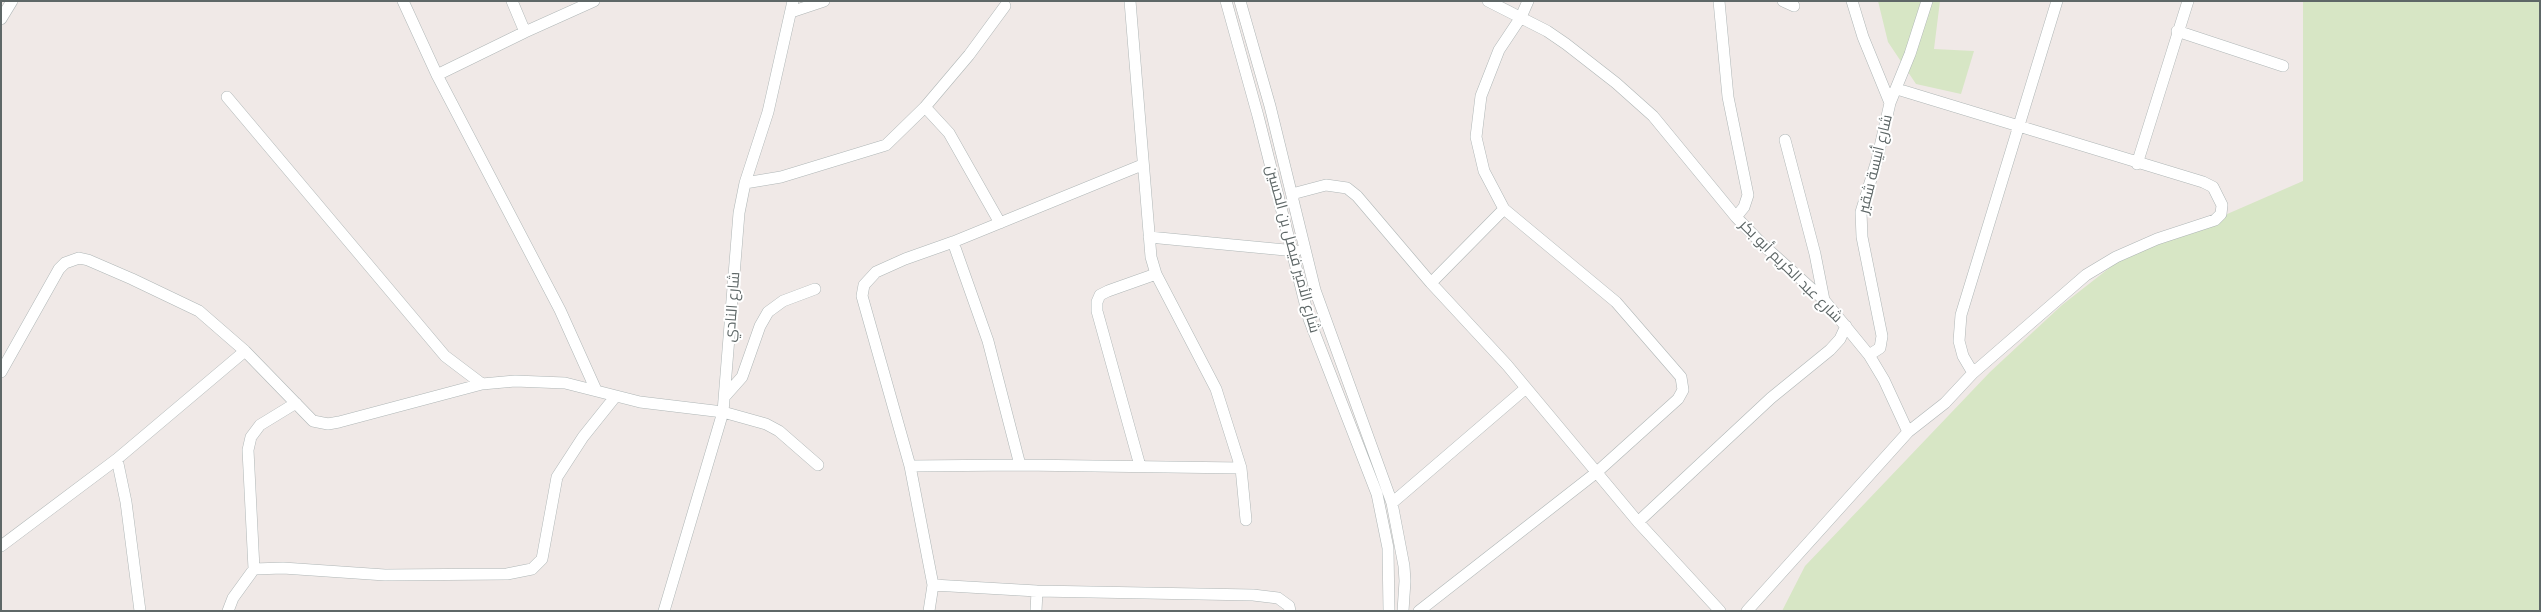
<!DOCTYPE html>
<html>
<head>
<meta charset="utf-8">
<style>
	body { margin:0 }
	#map { position:relative; width:2541px; height:612px; overflow:hidden; background:#f0e9e7; font-family:Lato,sans-serif }
	canvas { display:block }
	.frame { position:absolute; inset:0; border:2px solid #5e6767; pointer-events:none }
</style>
</head>
<body>
<div id="map">
<canvas width="2541" height="612"></canvas>
<div class="frame"></div>
</div>
<script>
const c = document.querySelector('canvas').getContext('2d');
c.lineJoin = 'round';
function paint(path, color) { c.fillStyle = color; c.fill(path, 'evenodd'); }
const shape = rows => new Path2D(rows.map(r => 'M' + r).join(''));
function trace(path, color, width, dash) { c.strokeStyle = color; c.lineWidth = width; c.lineCap = dash ? 'butt' : 'round'; c.setLineDash(dash || []); c.stroke(path); }
function label(font, color, halo, rows, align = 'center') {
  c.font = font + ' Lato,Cairo,sans-serif'; c.lineWidth = 4; c.setLineDash([]); c.textBaseline = 'middle'; c.strokeStyle = halo; c.fillStyle = color; for (const [text, x, y, turn = 0] of rows) {
    c.save(); c.translate(x, y); c.rotate((+turn || 0) * Math.PI / 180); c.textAlign = isNaN(turn) ? turn : align; if (halo) c.strokeText(text, 0, 0); c.fillText(text, 0, 0); c.restore();
  }
}
const green = shape([
	[1878,1,1940,1,1934,49,1974,51,1961,94,1916,84,1888,42],
	[2303,1,2540,1,2540,611,1782,611,1805,566,1990,372,2062,305,2117,262,2303,181]
]);
const minor = shape([
	[403,1,437,75,560,310,596,390],
	[512,1,525,32],
	[1130,1,1151,257,1156,274,1216,389,1241,468,1246,520],
	[1226,1,1258,116,1309,319,1377,494,1388,548,1389,611],
	[1240,1,1270,106,1315,290,1392,503,1404,566,1405,581,1403,611],
	[1488,1,1547,31,1566,44,1616,83,1653,116,1736,217,1762,244,1824,300,1869,355,1884,380,1908,432,1945,403,1973,373,1963,356,1959,341,1961,315,2057,1],
	[1719,1,1728,97,1748,195,1744,207,1736,217],
	[1783,1,1794,6],
	[1852,1,1863,37,1890,103],
	[791,12,824,1],
	[1,19,12,1],
	[2177,31,2283,66],
	[437,75,525,32,594,1],
	[1897,89,2203,182,2213,187,2222,205,2221,214,2215,220,2157,239,2116,257,2086,275,1973,373],
	[227,97,445,356,482,384,515,381,565,383,640,402,723,412,766,424,779,431,818,465],
	[925,107,969,55,1005,6],
	[1785,140,1815,254,1824,300],
	[2137,164,2188,1],
	[745,183,781,177,886,145,925,107,949,133,1000,223],
	[1292,194,1326,185,1347,188,1357,196,1431,283,1507,365,1638,522,1720,611],
	[1149,237,1296,251],
	[953,242,988,341,1020,465],
	[1431,283,1504,209],
	[1869,355,1880,348,1882,336,1862,237,1861,212,1877,160,1890,103,1910,54,1927,1],
	[1,372,59,269,65,263,79,258,88,260,132,279,199,311,245,351,313,421,328,424,339,422,482,384],
	[726,395,742,377,760,326,768,312,783,301,815,289],
	[117,459,126,502,140,611],
	[910,466,1020,465,1241,468],
	[1140,466,1097,311,1097,302,1100,295,1108,291,1156,274],
	[1392,503,1526,388],
	[1638,522,1771,398,1830,350,1840,339,1846,326],
	[1,546,117,459,245,351],
	[254,569,248,450,251,437,260,425,296,403],
	[933,585,1037,591,1253,595,1278,598,1289,606,1290,611],
	[228,611,233,598,254,569,283,568,385,575,507,574,532,569,542,559,557,477,583,437,615,397],
	[664,611,723,412,739,213,745,183,768,112,793,1],
	[929,611,933,585,910,466,862,296,864,285,876,272,905,259,953,242,1142,165],
	[1036,611,1037,591],
	[1419,611,1597,472,1678,399,1683,390,1681,377,1616,302,1504,209,1484,171,1476,137,1481,96,1499,50,1521,17,1528,1],
	[1747,611,1908,432]
]);
const streetNames = [
	["شارع أنيسة شقير",1875,164,-76],
	["شارع الأمير فيصل بن الحسين",1293,249,75],
	["شارع عبد الكريم أبو بكر",1791,271,45],
	["شارع النادي",732,307,-86]
];
paint(green, '#d7e6c5');
trace(minor, '#afb6b6', 12);
trace(minor, '#fff', 11);
label('15px', '#5e6767', '#fff', streetNames);
</script>
</body>
</html>
